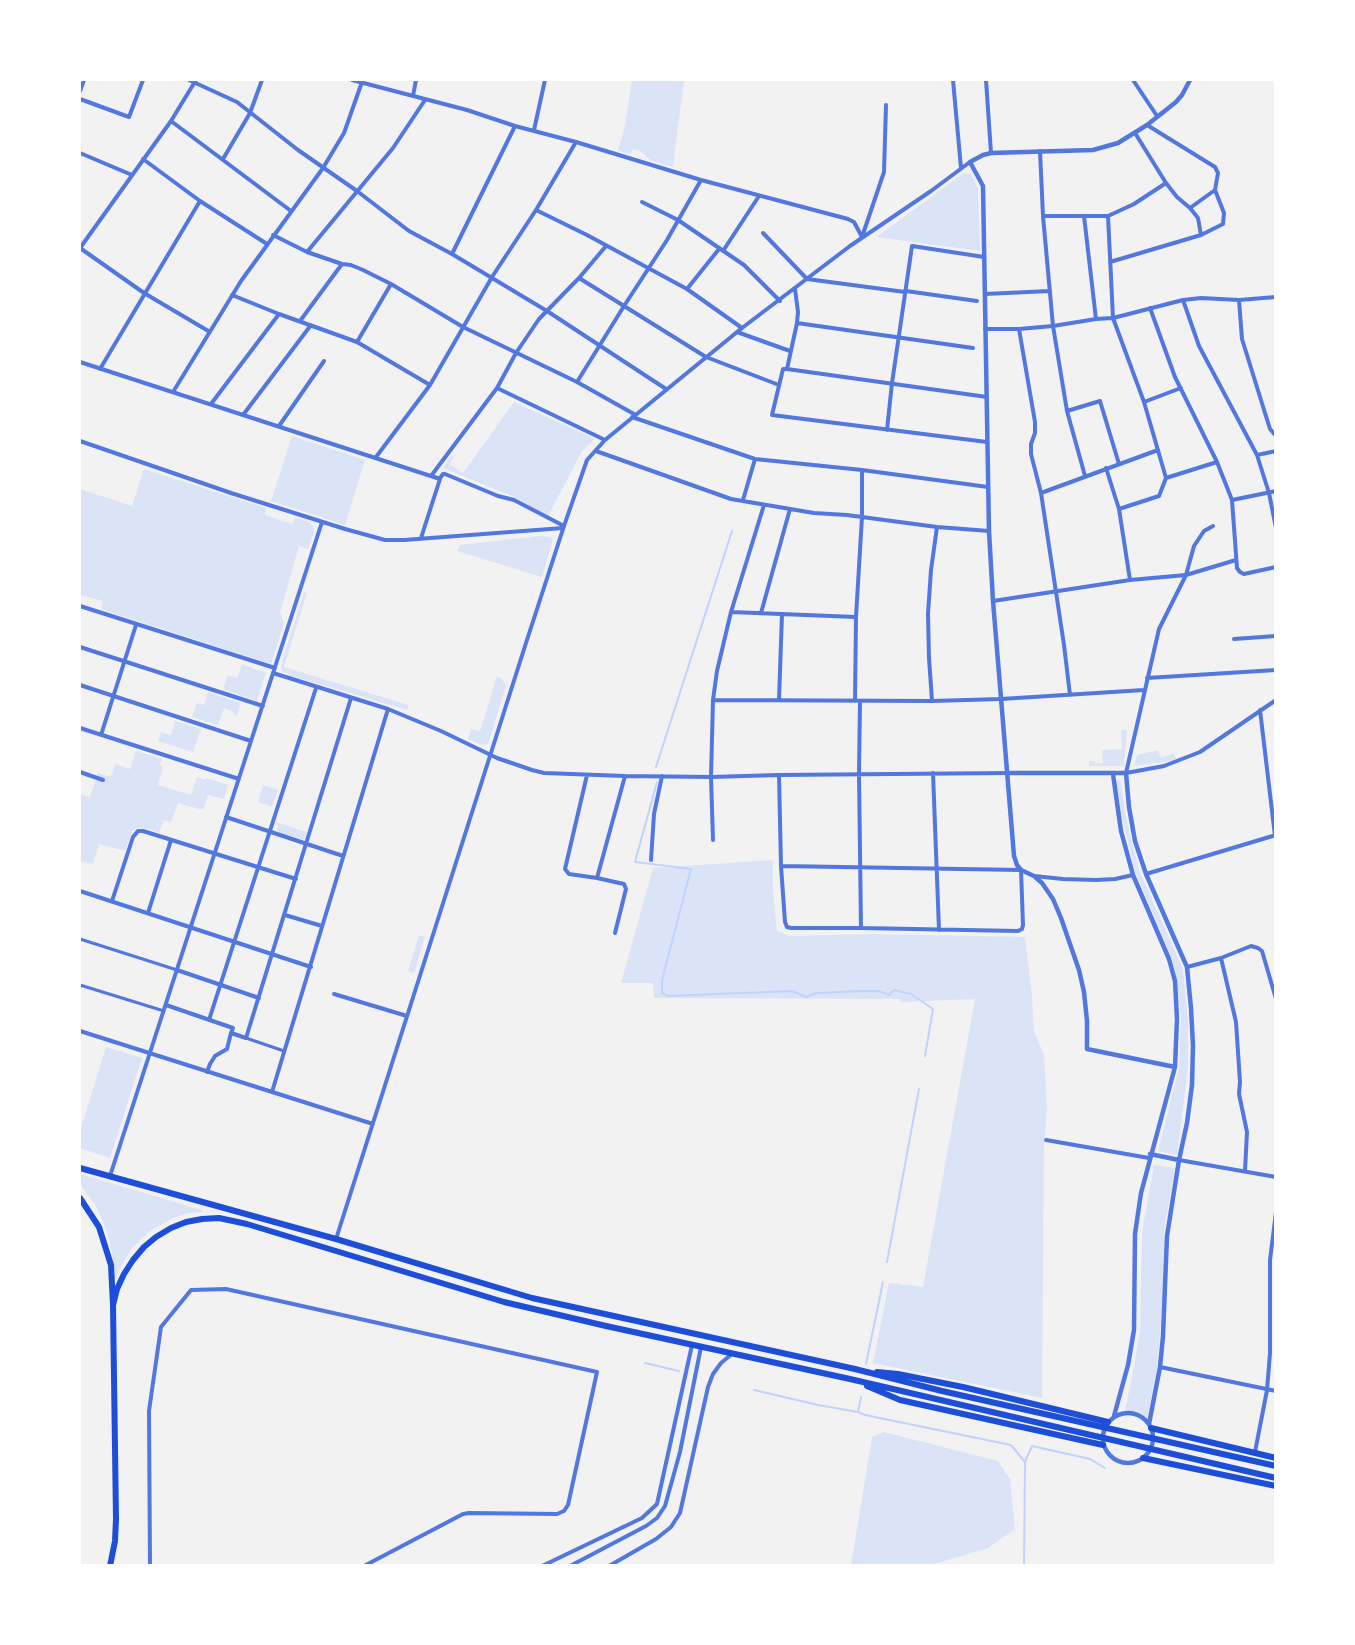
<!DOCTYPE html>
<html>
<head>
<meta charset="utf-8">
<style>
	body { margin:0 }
	#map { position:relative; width:1355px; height:1645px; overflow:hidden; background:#f2f2f2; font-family:Cabin,sans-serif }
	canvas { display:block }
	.frame { position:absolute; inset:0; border:81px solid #fff; pointer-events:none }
</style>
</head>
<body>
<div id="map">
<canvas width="1355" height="1645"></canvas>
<div class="frame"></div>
</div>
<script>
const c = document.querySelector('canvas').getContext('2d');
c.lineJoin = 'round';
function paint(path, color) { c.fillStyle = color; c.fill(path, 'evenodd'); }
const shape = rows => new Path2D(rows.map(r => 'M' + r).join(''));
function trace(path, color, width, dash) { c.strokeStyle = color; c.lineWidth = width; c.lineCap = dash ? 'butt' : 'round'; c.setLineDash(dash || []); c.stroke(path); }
const green = shape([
	[632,80,684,80,673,167,651,161,642,152,633,149,631,154,618,151,625,125],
	[964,173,971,174,978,188,980,251,876,237],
	[514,402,595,439,582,451,548,516,513,496,499,491,443,468,452,455,454,457,449,464,463,473],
	[292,436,365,460,345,525,271,501],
	[144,469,266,508,265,515,292,524,295,518,309,522,313,526,314,531,308,549,299,546,280,613,284,624,271,664,101,609,103,601,80,595,80,489,132,506],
	[539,536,551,537,553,540,542,577,457,551,460,545],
	[304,592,307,593,284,667,409,705,407,710,289,675,282,671,281,666,283,658],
	[242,664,266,673,257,701,223,689,228,675,237,678],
	[497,676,502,679,506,686,488,744,482,745,468,739,471,729,480,731],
	[208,692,241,703,237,716,233,714,233,712,224,708,218,725,192,717,197,703,204,705],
	[175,721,201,729,193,752,158,741,161,732,171,735],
	[1121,730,1127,730,1124,766,1089,766,1089,761,1095,761,1095,763,1103,763,1102,750,1122,749],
	[1158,750,1161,758,1174,753,1176,759,1165,762,1134,766,1137,755],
	[136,751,162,759,160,765,163,767,158,785,191,795,197,777,206,780,207,778,228,785,224,799,208,795,203,810,178,803,171,822,164,820,159,833,150,829,139,828,135,829,132,831,125,851,99,844,93,864,80,861,80,862,80,794,90,797,98,773,111,777,115,764,130,769],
	[1120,780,1127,822,1139,870,1183,969,1188,1018,1188,1068,1177,1155,1158,1151,1179,1068,1181,1018,1175,971,1171,956,1135,871,1121,812,1116,781],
	[263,785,278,790,272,807,258,802],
	[276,822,307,832,304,840,277,832,278,827],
	[773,860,773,892,777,931,790,936,873,934,1025,937,1032,996,1034,1031,1044,1055,1047,1108,1044,1147,1042,1398,873,1363,889,1283,923,1287,975,999,901,1002,899,999,654,998,653,983,621,983,653,868],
	[419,935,425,937,414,973,408,971],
	[106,1047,142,1058,110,1158,80,1148,80,1131],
	[1154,1165,1175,1168,1164,1230,1163,1299,1157,1367,1147,1418,1139,1411,1125,1411,1134,1366,1140,1330,1142,1232],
	[80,1174,202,1210,202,1212,189,1213,173,1218,150,1231,132,1248,124,1261,114,1281,112,1253,107,1232,96,1206,80,1184],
	[884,1432,998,1461,1010,1479,1015,1529,988,1548,931,1565,851,1565,872,1437]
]);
const stream = shape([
	[656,767,732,531],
	[657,782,635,862,691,869,662,980,662,993,668,996,792,991,806,997,817,993,860,991,879,991,889,995,894,990,911,994,933,1009,925,1056],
	[887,1262,919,1089],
	[645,1363,679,1371],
	[866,1364,883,1282],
	[754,1390,818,1405,858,1412,865,1415,1011,1445,1025,1462],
	[858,1412,861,1397],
	[1024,1566,1025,1462,1032,1446,1090,1459,1105,1468]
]);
const pedestrian = shape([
	[80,939,177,970],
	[80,985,164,1011],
	[246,1038,284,1051]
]);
const minor = shape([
	[189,80,237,102,298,150,357,191,409,231,452,254,547,311,666,389],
	[352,80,467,110,515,126,576,142,701,180,848,219,854,222,862,237],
	[953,80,961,168],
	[986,80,991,153],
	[1133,80,1157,116],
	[80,91,84,80],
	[413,96,416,80],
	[80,99,129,117,143,80],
	[171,121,291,211],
	[1147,125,1215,167,1218,173,1215,190,1190,208],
	[534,130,545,80],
	[1135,133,1166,183,1177,197,1190,208,1198,218,1201,235],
	[1040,151,1043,216,1053,326,1067,411,1085,476],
	[80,153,132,175],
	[143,159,200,201,267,244],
	[223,159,250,113,262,80],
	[642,202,678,220,744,265,780,301],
	[536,210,587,235,687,289,742,328],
	[1043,216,1108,216,1134,204,1166,183],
	[1084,216,1096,319],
	[1108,216,1113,318,1144,402,1166,478,1159,496,1119,509],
	[763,233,807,279,905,292],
	[273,235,307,252,342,264,351,265,363,270,391,284,463,327,577,382,634,414],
	[862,237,884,172,886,105],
	[80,248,171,121,196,80],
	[80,248,144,293,210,332],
	[723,251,759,196],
	[307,252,393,148,425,100],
	[452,254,515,126],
	[1110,262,1201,235,1223,224,1224,213,1215,190],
	[579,278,706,357,779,385],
	[687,289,719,249],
	[795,289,798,312,797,323,787,369,783,369,772,415,987,442],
	[906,291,977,301],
	[985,294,1050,291],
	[232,295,279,314,357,342,430,385],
	[1183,300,1199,346,1257,455,1269,493,1276,528],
	[1239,300,1242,339,1270,429,1276,436],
	[1150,308,1175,377,1217,462,1232,500,1237,568,1240,572,1244,574,1276,567],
	[300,321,342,264],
	[797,323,973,348],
	[985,329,1019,329,1053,326,1096,319,1113,318,1183,300,1201,298,1239,300,1276,297],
	[1019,329,1035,422,1035,433,1031,444,1031,454,1041,493,1064,645,1070,695],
	[737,332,790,351],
	[357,342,391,284],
	[80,362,440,479],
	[100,369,200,201],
	[787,369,987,397],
	[577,382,624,306,667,240,701,180],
	[497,388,605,440],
	[173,392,241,281,323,168,344,133,362,82],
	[1144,402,1181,388],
	[211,404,279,314],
	[1067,411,1100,401,1119,464],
	[243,415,311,325],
	[632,417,755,459,862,470,988,487],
	[279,426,324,361],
	[887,430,892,383,912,246,984,257],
	[80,441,231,493,345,529,385,540,404,540,563,528],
	[596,451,731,499,814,513,847,515,937,527,989,531],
	[1257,455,1276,451],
	[376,457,430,385,492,277,536,210,576,142],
	[1106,468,1119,509,1130,580],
	[431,476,497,388,516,353,539,319,579,278,606,246],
	[440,478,443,474,445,474,498,496,514,500,564,526],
	[1166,478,1217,462],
	[1041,493,1158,450],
	[743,500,755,459],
	[1232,500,1276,491],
	[1213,526,1204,531,1194,546,1186,575,1159,629,1126,773,1164,766,1200,752,1276,700],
	[421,538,440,479],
	[993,601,1130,580,1186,575,1236,560],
	[80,606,275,668],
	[731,612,856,617],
	[761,613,790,509],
	[1234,639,1276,636],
	[80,647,263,706],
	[273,673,388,709,441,731,497,758,532,770,544,773,625,776,711,777,779,775,1008,773],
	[1147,678,1276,670],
	[80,685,251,741],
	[713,700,932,701,1001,699,1144,690],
	[779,700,782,614],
	[855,701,856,617,862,517,862,470],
	[860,701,859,774,861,928],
	[932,701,929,658,928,614,931,570,937,527],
	[1260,710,1275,836],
	[80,728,239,779],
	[101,735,136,625],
	[80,772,103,780],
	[933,773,939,930],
	[587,775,565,869,569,874,597,878,625,776],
	[779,775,781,866,785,922,787,927,791,928,861,928,1018,931,1022,929,1023,925,1021,870,781,866],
	[226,817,343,856],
	[713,840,711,777,713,700,717,671,731,612,764,505],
	[651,860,654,814,662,776],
	[1146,874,1276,835],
	[1034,876,1063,879,1096,880,1115,879,1133,875],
	[597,878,624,884,626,889,615,933],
	[80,891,311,967],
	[112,901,133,837,138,831,143,831,296,879],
	[148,913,171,840],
	[285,915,322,926],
	[1221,958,1236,1022,1240,1082,1239,1094,1247,1132,1245,1171],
	[1187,967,1221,958,1251,946,1258,948,1262,951,1276,999],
	[177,970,259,998],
	[334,994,407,1016],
	[166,1005,233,1028,231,1033,246,1038,351,698],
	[209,1020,316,688],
	[80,1031,373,1124],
	[207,1072,210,1064,215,1056,227,1049,231,1033],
	[272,1092,388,709],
	[1046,1140,1149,1158],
	[1179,1160,1276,1177],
	[110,1176,322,522],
	[336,1239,526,643,564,526,587,460,605,440,742,328,850,246,931,191,970,162],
	[1160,1367,1276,1391],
	[1255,1452,1267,1390,1270,1353,1270,1260,1276,1212],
	[150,1566,149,1411,161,1327,191,1290,226,1289,597,1372,568,1505,564,1511,557,1514,469,1513,463,1514,364,1566],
	[542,1566,642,1518,657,1504,692,1345],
	[570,1566,646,1526,657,1518,665,1506,680,1452,701,1347],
	[609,1566,656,1539,671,1527,680,1513,708,1387,713,1374,721,1363,732,1354]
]);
const tertiary = shape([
	[1008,773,1126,773,1129,807,1135,841,1146,874,1187,967,1191,1008,1193,1046,1192,1085,1187,1123,1179,1160,1167,1236,1163,1336,1160,1367,1149,1424],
	[1113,774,1121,831,1133,875,1169,959,1175,981,1177,1019,1175,1067,1141,1193,1135,1234,1134,1330,1128,1365,1114,1416],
	[1175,1067,1087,1049,1087,1021,1084,992,1079,970,1061,918,1053,899,1042,883,1034,876,1021,870,1017,865,1014,856,993,601,989,531,983,186,970,162,983,155,991,153,1093,150,1118,143,1147,125,1176,102,1182,95,1190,80],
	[1150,1154,1179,1160],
	'1103 1438a25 25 0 1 1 50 0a25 25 0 1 1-50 0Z'
]);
const primary = shape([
	[80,1168,336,1239,532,1298,855,1369,942,1391,1276,1466],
	[80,1198,99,1227,111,1265,113,1305,116,1519,115,1541,110,1566],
	[113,1305,117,1289,124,1274,133,1260,144,1247,156,1237,171,1228,186,1222,202,1219,219,1218,247,1224,504,1302,606,1326,850,1379,1276,1478],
	[877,1372,898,1374,963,1387,1108,1422],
	[867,1386,900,1400,1103,1445],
	[1151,1428,1276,1458],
	[1143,1458,1276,1486]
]);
paint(green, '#dbe4f7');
trace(stream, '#bfd3fe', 2);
trace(pedestrian, '#5277de', 3);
trace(minor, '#5277de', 4);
trace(tertiary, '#5277de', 4.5);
trace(primary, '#1d4ed8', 6);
</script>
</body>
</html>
